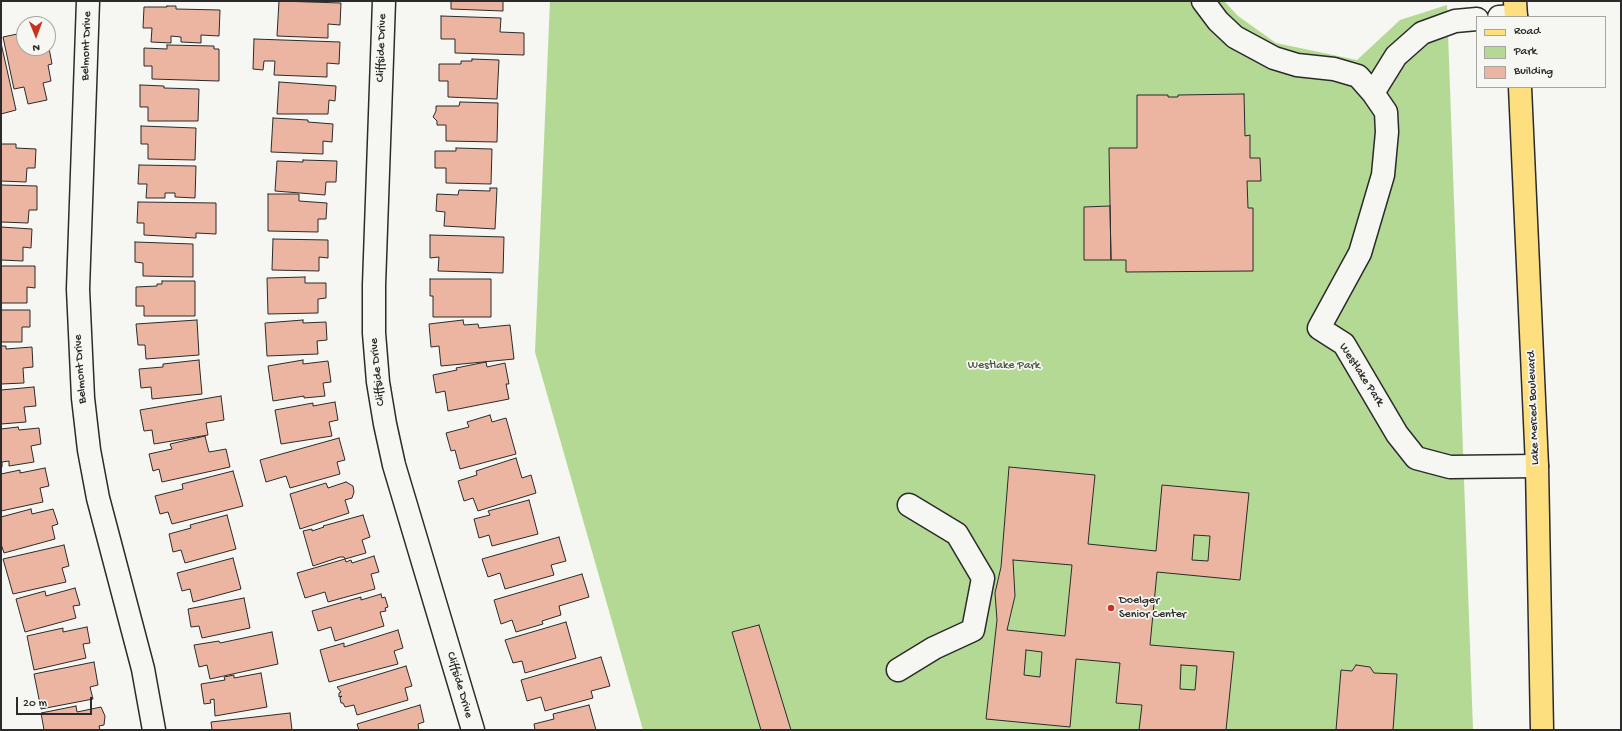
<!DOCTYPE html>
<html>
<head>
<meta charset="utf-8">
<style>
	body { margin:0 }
	#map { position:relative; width:1622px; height:731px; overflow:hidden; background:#f6f6f2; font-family:"Gochi Hand",sans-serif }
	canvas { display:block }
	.frame { position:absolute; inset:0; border:2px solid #2b2b2b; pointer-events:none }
	.legend { position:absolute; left:1476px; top:16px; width:130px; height:72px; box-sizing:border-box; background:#f6f6f2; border:1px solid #a5a5a2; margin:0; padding:5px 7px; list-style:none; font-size:12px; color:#2b2b2b }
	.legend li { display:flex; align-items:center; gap:8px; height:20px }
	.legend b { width:20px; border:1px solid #a5a5a2 }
	.north { position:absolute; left:16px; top:16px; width:40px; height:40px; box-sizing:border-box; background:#f6f6f2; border:1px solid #a5a5a2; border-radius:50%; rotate:179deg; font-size:11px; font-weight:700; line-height:16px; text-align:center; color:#2b2b2b }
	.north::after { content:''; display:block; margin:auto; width:14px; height:18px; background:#c8321e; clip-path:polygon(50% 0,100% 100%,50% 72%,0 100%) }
	.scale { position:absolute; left:16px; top:697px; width:76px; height:18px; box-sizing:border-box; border:2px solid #2b2b2b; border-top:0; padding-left:5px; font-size:12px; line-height:14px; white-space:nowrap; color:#2b2b2b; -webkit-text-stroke:3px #f6f6f2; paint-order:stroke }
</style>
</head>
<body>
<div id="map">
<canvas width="1622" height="731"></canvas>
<div class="frame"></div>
<ul class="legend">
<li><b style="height:5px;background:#fddf80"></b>Road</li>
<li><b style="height:11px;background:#b3d994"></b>Park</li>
<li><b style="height:11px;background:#ecb5a1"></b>Building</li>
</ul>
<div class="north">N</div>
<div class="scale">20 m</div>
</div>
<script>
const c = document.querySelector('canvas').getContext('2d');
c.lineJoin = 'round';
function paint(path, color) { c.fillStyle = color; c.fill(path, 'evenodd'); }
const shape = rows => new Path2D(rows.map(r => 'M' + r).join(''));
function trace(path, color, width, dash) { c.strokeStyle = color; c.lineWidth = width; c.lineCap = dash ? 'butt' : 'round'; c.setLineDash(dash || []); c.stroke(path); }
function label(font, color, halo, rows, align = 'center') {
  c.font = font + ' "Gochi Hand",sans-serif'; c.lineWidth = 3.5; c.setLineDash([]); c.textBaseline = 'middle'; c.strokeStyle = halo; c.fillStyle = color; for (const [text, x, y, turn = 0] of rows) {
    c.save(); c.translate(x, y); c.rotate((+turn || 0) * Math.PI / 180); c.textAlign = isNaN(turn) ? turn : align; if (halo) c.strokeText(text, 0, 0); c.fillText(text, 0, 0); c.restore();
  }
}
const green = shape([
	[550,1,1224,1,1238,16,1276,43,1357,60,1400,20,1447,5,1473,730,643,730,535,352]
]);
const building = shape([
	[279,1,341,3,340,25,328,24,328,38,277,36,279,1],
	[451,1,503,1,503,11,451,9,451,1],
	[167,6,176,6,176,9,220,10,219,36,201,35,201,43,181,42,181,37,171,36,171,43,151,42,152,28,143,28,144,7,167,7,167,6],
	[441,16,501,18,500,32,524,33,524,55,455,53,455,39,441,39,441,16],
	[22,33,24,48,48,48,48,43,52,64,48,65,51,81,43,83,47,100,28,104,24,87,14,89,3,37,22,33],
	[254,39,340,42,339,64,327,63,327,77,274,75,275,61,264,61,263,70,253,69,254,39],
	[1,43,16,110,1,114,1,43],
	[167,45,214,46,214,49,219,49,219,81,152,79,152,66,144,66,144,48,167,49,167,45],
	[472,59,499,60,497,99,448,97,448,81,439,81,439,64,461,64,461,61,472,61,472,59],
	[279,82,336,86,335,101,329,100,328,114,277,114,279,82],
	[140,85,164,86,164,88,199,89,198,121,148,121,148,107,140,107,140,85],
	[1244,94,1245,136,1250,135,1250,158,1260,158,1261,181,1247,181,1248,208,1253,208,1253,271,1126,272,1126,260,1111,260,1109,148,1137,148,1137,95,1168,95,1168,97,1178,97,1178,95,1244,94],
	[460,102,498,103,497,142,446,141,446,125,437,125,437,121,433,117,436,111,436,106,459,106,460,102],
	[273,118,308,120,308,122,333,124,332,142,323,141,323,154,271,152,273,118],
	[141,126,196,128,195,160,148,159,148,144,141,144,141,126],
	[1,144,16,144,16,148,36,149,35,168,27,168,26,182,1,181,1,144],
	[456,148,492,149,491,184,446,183,446,168,435,168,435,151,456,151,456,148],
	[303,160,337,161,336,182,326,182,325,195,275,191,277,161,303,162,303,160],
	[139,165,196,166,195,198,175,197,175,193,165,193,165,198,146,198,147,184,138,184,139,165],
	[1,185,37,186,37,210,29,210,28,223,1,222,1,185],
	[490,188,497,188,495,229,444,226,445,212,436,211,437,194,458,195,459,190,490,191,490,188],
	[268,194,299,194,299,201,327,203,326,219,318,219,318,232,268,231,268,194],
	[138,202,216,203,216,234,196,233,196,238,144,235,144,223,137,223,138,202],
	[1110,206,1111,260,1084,260,1084,207,1110,206],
	[1,227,32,229,31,248,23,247,23,261,1,260,1,227],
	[430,235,504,237,503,273,438,271,439,257,430,258,430,235],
	[273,239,328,240,328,258,319,257,319,271,272,270,273,239],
	[135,242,193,244,193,277,143,276,143,263,135,262,135,242],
	[1,266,35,266,35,288,27,287,27,303,1,303,1,266],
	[305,277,305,283,326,283,326,298,318,299,318,313,268,314,267,278,305,277],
	[430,279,491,279,491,317,433,317,433,296,430,296,430,279],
	[162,281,195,281,195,316,144,316,144,306,136,306,136,287,157,286,157,284,162,284,162,281],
	[1,310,30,310,30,327,22,327,22,342,1,342,1,310],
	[197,320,199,355,146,359,145,345,138,345,136,324,197,320],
	[303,320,303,323,326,322,327,340,317,341,318,354,267,356,265,323,303,320],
	[463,320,464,325,478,324,479,328,510,325,514,359,441,366,439,346,431,347,429,324,463,320],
	[1,346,6,346,6,349,32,347,33,367,23,368,24,383,1,384,1,346],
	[199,360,202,394,152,399,151,387,141,388,139,369,163,367,163,364,199,360],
	[303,360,303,364,328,361,331,382,323,383,325,396,304,398,304,396,273,401,268,366,303,360],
	[486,362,487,367,505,363,509,384,506,384,509,399,448,411,445,391,436,393,433,375,457,370,456,368,486,362],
	[34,387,36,406,24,407,26,422,1,424,1,390,34,387],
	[221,396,224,420,206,423,208,435,154,444,152,430,144,431,140,410,221,396],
	[335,402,338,420,329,422,332,436,281,444,275,410,313,403,313,406,335,402],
	[490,415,492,422,506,418,516,454,460,469,455,450,451,451,446,433,469,427,467,422,490,415],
	[18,427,19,430,39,428,41,444,31,446,34,462,9,466,9,461,2,462,2,467,1,467,1,429,18,427],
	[205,436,209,452,226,449,230,467,162,482,159,469,153,471,149,454,172,449,170,444,205,436],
	[339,438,345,460,337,462,340,474,290,488,286,476,266,482,260,460,339,438],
	[516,458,522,478,531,475,536,493,478,511,473,498,464,501,458,481,477,475,476,471,516,458],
	[1009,467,1095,475,1088,544,1156,551,1162,485,1249,493,1240,580,1157,572,1150,645,1234,652,1226,730,1139,730,1142,705,1116,703,1120,663,1076,659,1070,727,986,719,997,620,995,593,1001,567,1009,467],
	[1194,535,1210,536,1208,561,1192,560,1194,535],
	[1013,560,1072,565,1065,636,1007,630,1015,596,1013,560],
	[1026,650,1042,652,1040,677,1024,675,1026,650],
	[1181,665,1197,666,1195,690,1180,689,1181,665],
	[45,468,49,486,40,488,43,502,1,511,1,474,20,470,20,473,45,468],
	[233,471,243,506,172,524,168,512,160,514,155,496,183,489,182,484,233,471],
	[346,482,353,486,354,492,352,498,345,500,349,513,300,529,290,494,326,483,328,488,346,482],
	[529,500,538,534,492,546,489,535,479,538,474,519,490,515,488,511,529,500],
	[31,509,32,514,53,509,58,524,52,526,55,539,4,553,1,544,1,517,31,509],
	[227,515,236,549,185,563,181,550,173,552,169,534,191,528,190,525,227,515],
	[363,515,370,537,362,540,366,553,345,559,344,557,340,557,313,566,303,531,312,529,312,531,324,527,323,526,363,515],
	[559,537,566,561,551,565,554,575,505,589,500,573,488,577,482,559,559,537],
	[64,545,69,566,62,568,66,582,13,594,3,559,64,545],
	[374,556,379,572,371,574,375,589,328,602,325,592,305,598,297,573,345,559,346,562,351,560,352,563,374,556],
	[233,558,241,589,193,602,190,589,182,591,177,573,233,558],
	[582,574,589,597,559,606,561,615,542,621,543,624,516,632,512,620,501,624,494,600,582,574],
	[75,588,80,605,73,606,76,618,25,632,16,599,45,591,46,596,75,588],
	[381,594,382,598,385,597,388,607,385,608,386,611,380,612,384,626,335,641,331,627,318,631,312,611,361,597,361,600,381,594],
	[244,598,250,628,202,638,199,626,191,627,188,609,244,598],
	[566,622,576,658,525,673,522,661,513,663,505,640,566,622],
	[759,625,791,730,761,730,732,632,759,625],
	[87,627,90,643,83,644,86,658,34,670,27,636,63,628,63,632,87,627],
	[398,630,403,648,394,651,398,664,329,682,320,650,344,643,344,647,398,630],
	[272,632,278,664,210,679,207,665,199,667,194,645,219,641,220,643,272,632],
	[601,657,610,686,591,691,593,698,545,711,541,697,527,701,521,680,601,657],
	[94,662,98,685,90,687,93,699,41,709,34,674,94,662],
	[1356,665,1370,667,1374,673,1397,674,1393,730,1336,730,1341,670,1352,671,1356,665],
	[406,666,412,686,405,688,408,700,357,715,354,705,345,707,343,703,341,703,340,698,342,696,339,697,339,693,341,692,337,687,406,666],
	[261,673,267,707,215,716,214,699,210,700,211,703,204,704,201,684,225,680,224,677,234,675,234,678,261,673],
	[420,705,424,722,418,724,419,730,359,730,357,724,420,705],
	[589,705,596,730,535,730,534,724,554,719,553,714,589,705],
	[76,706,77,712,101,707,105,716,104,725,99,726,100,730,44,730,41,713,76,706],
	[290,713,292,730,212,730,211,722,290,713]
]);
const minor = shape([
	[88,1,78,289,83,398,89,450,98,498,143,669,154,730],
	[384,1,374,285,374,333,378,382,385,424,394,465,473,730],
	[1203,1,1218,21,1235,37,1274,58,1297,65,1334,69,1358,76,1373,93,1386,112,1387,132,1383,175,1360,253,1319,328,1344,344,1397,434,1416,458,1450,467,1537,466],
	[1499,17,1516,16],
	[1373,93,1396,56,1422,33,1455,21,1477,19],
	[898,670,934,648,973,630,983,578,957,534,909,505]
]);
const major = shape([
	[1515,1,1516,17],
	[1520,87,1537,466,1542,730]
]);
const markers = [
	[1111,608,4,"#c8321e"]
];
const streetNames = [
	["Belmont Drive",87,46,-88],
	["Cliffside Drive",382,48,-88],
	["Belmont Drive",81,369,-94],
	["Cliffside Drive",378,372,-96],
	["Westlake Park",1361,375,57],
	["Lake Merced Boulevard",1534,408,-92],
	["Cliffside Drive",459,685,74]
];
const parkNames = [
	["Westlake Park",1004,366]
];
const poiNames = [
	["Doelger",1119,601],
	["Senior Center",1119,615]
];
paint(green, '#b3d994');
paint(building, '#ecb5a1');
trace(building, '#2b2b2b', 1);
trace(minor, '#2b2b2b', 25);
trace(major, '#2b2b2b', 25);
trace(minor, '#f6f6f2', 22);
trace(major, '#fddf80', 22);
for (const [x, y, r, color] of markers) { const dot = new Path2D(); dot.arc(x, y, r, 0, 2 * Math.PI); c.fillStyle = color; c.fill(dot); trace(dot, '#f6f6f2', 1.5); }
label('12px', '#2b2b2b', '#f6f6f2', streetNames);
label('12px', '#4d5645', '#f6f6f2', parkNames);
label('12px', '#2b2b2b', '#f6f6f2', poiNames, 'left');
</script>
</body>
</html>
